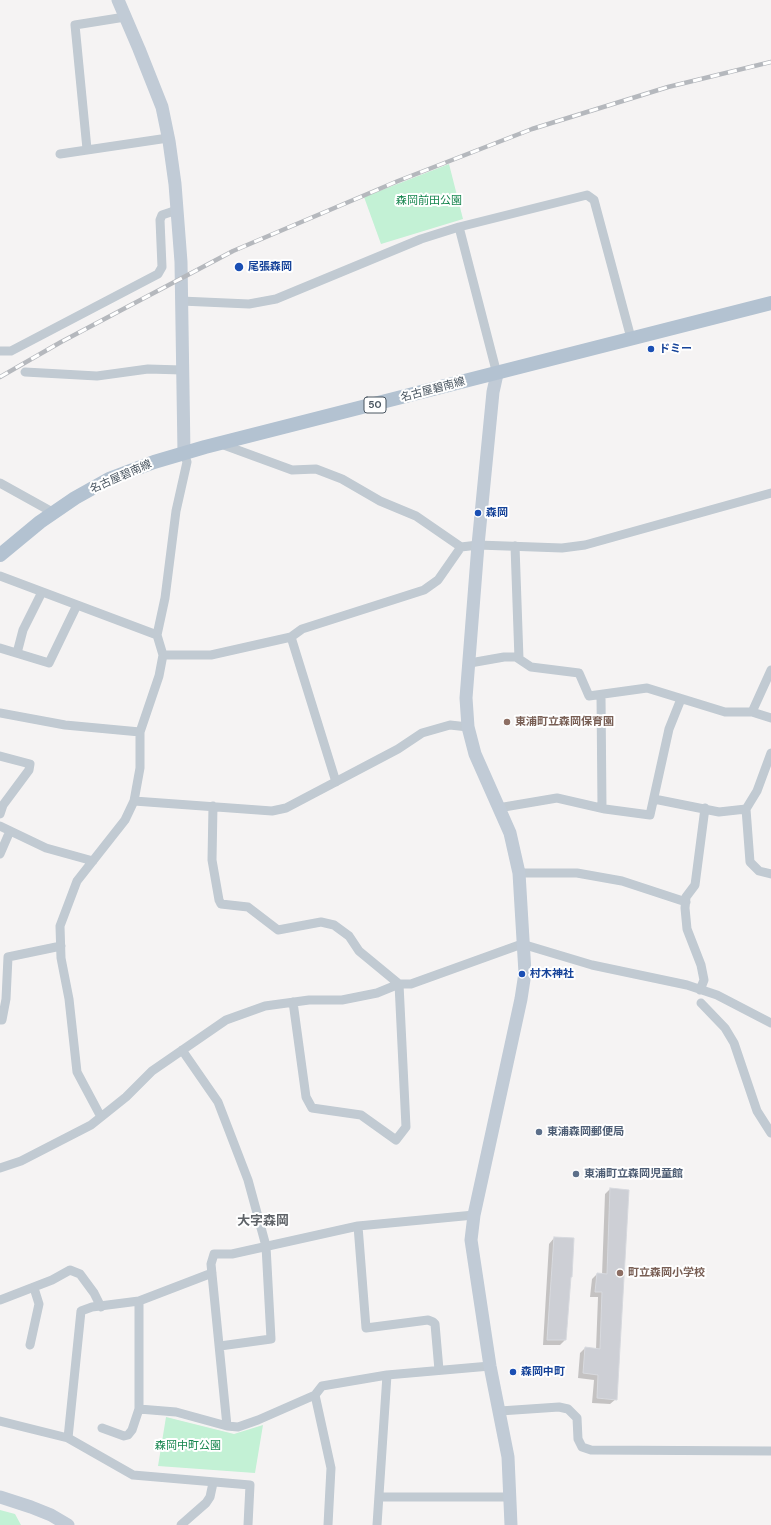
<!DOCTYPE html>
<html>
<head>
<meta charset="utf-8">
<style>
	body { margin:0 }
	canvas { display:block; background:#f5f3f3 }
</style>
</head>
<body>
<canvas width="771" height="1525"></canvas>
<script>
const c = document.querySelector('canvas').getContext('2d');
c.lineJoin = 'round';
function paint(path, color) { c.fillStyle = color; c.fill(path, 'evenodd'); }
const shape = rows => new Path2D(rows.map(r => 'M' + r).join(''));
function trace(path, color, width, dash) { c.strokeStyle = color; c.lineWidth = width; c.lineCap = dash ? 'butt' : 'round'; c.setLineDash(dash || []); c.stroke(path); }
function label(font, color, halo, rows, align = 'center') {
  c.font = font + ' "DM Sans","Noto Sans JP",sans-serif'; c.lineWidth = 4; c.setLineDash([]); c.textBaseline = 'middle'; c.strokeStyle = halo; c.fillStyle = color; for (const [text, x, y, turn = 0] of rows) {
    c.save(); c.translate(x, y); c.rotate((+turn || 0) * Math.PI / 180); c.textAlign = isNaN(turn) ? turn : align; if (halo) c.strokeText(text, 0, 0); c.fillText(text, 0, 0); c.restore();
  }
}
const green = shape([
	[449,164,463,219,381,244,364,197],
	[166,1417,234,1434,263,1425,255,1473,158,1466],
	[0,1510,15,1514,21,1525,0,1525]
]);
const shadow = shape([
	[610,1189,616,1399,610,1404,592,1403,594,1380,578,1378,580,1353,585,1348,596,1349,598,1297,590,1297,592,1279,597,1274,602,1275,605,1194],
	[554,1238,569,1279,565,1340,560,1345,543,1345,549,1244]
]);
const building = shape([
	[610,1188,629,1190,617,1400,597,1398,598,1375,583,1373,585,1347,600,1349,602,1292,595,1292,597,1273,607,1274,610,1188],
	[554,1237,574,1238,572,1277,571,1277,566,1340,547,1340,554,1237]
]);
const street = shape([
	[87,149,75,25,125,17],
	[60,154,168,138],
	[459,227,497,374],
	[181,301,249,304,276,299,421,239,459,227,587,195,594,200,631,338],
	[0,351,11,351,158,274,162,267,160,220,162,215,177,210],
	[25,372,97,376,148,369,182,370],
	[221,444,292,470,316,469,342,479,380,501,416,516,461,547,478,545,562,548,585,545,771,493],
	[0,483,54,513],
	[515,546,519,659],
	[0,576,157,635],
	[291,637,336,782],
	[0,648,49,663,77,605],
	[17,653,23,630,42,592],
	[163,655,211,655,291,637,302,629,424,590,438,580,461,547],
	[470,663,504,657,516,657,531,667,579,673,589,696,647,688,725,712,752,712,771,718],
	[601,695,602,808],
	[752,712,771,670],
	[0,713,65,725,140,732],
	[771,753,757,791,746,809,750,862,759,871,771,874],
	[0,756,30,764,29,770,3,805,0,814],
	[654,799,719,812,746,809],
	[134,801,272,811,286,808,398,749,422,733,450,725,468,727],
	[213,806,212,860,219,900,221,904,248,907,278,930,321,922,334,925,349,936,359,951,399,984,406,1127,396,1140,361,1115,312,1108,306,1097,293,1002],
	[498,808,557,798,605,809,650,815,669,729,681,699],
	[0,826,46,848,93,861],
	[0,854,10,831],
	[519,873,577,873,622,881,686,902],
	[700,990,704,980,701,965,687,929,685,908,686,897,695,885,705,808],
	[701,1003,725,1028,734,1043,757,1111,771,1133],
	[0,1020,2,1020,6,999,8,957,61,946],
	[182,1050,218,1102,248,1180,266,1246,271,1339,220,1346],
	[101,1117,77,1072,69,999,61,958,60,926,77,881,125,820,134,801,140,768,140,732,159,676,163,655,157,635,165,598,176,511,187,462,184,453],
	[0,1168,21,1161,91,1125,126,1097,152,1071,226,1020,265,1006,309,1000,342,1000,377,993,399,984,411,984,522,944,592,965,687,985,717,995,771,1023],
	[358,1226,366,1328,428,1320,433,1322,435,1324,439,1370],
	[0,1300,52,1280,70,1270,80,1274,94,1293,101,1307],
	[139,1301,139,1409,176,1412,227,1426,238,1427,258,1420,315,1395,322,1386,387,1375,490,1366],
	[30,1345,39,1304,34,1288],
	[315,1395,331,1468,328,1525],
	[500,1411,559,1407,568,1409,577,1418,578,1439,582,1447,591,1450,771,1451],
	[0,1421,68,1438,133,1475,250,1485,248,1525],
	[227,1426,211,1264,214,1254,232,1254,358,1226,474,1215],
	[102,1428,124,1436,128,1435,132,1430,139,1409],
	[68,1438,81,1311,92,1307,139,1301,212,1273],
	[380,1497,511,1497],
	[181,1525,206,1503,210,1497,213,1483],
	[377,1525,387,1375]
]);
const secondary = shape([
	[118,0,139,49,162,107,169,141,175,184,181,262,184,453],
	[497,374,493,392,478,545,466,698,468,727,475,754,510,833,519,873,525,973,521,999,474,1215,471,1240,490,1366,508,1457,511,1525],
	[0,1497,31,1507,51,1515,68,1525]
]);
const primary = shape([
	[0,555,40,522,75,498,109,479,154,462,205,447,771,303]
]);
const rail = shape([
	[0,377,61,342,233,251,398,181,532,129,668,87,771,62]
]);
const markers = [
	[239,267,5,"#1a4fb4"],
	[651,349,4,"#1a4fb4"],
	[478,513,4,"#1a4fb4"],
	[507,722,4,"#8d6e63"],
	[522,974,4,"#1a4fb4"],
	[539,1132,4,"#5c6f8a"],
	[576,1174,4,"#5c6f8a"],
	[620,1273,4,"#8d6e63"],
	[513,1372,4,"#1a4fb4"]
];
const shields = [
	[375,405,22]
];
const shieldNames = [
	["50",375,405]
];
const parkNames = [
	["森岡前田公園",429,201],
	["森岡中町公園",188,1446]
];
const transitNames = [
	["尾張森岡",248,267],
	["ドミー",659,349],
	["森岡",486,513],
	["村木神社",530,974],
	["森岡中町",521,1372]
];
const streetNames = [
	["名古屋碧南線",433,390,-15],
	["名古屋碧南線",121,477,-24]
];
const educationNames = [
	["東浦町立森岡保育園",515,722],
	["町立森岡小学校",628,1273]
];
const serviceNames = [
	["東浦森岡郵便局",547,1132],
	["東浦町立森岡児童館",584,1174]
];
const quarterNames = [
	["大字森岡",263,1222]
];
paint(green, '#c3f1d5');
paint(shadow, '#0003');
paint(building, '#cdcfd5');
trace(building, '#d7d9de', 1);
trace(street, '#c1cad2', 9);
trace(secondary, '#c1cbd6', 13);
trace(primary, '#b3c2d1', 14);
trace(rail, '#b5b8bd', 4.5);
trace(rail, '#fff', 3, [9]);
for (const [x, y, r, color] of markers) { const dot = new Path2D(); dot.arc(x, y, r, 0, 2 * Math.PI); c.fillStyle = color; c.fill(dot); trace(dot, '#fff', 1.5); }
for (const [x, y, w] of shields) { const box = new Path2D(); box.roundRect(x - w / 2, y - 8, w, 16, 3); c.fillStyle = '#fff'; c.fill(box); trace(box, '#4a5661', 1); }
label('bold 10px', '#4a5661', null, shieldNames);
label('11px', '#17864f', '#fff', parkNames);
label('bold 11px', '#164399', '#fff', transitNames, 'left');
label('11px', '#4a5661', '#fff', streetNames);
label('bold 11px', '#785e54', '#fff', educationNames, 'left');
label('bold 11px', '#4e5e75', '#fff', serviceNames, 'left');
label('bold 13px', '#5f6368', '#fff', quarterNames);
</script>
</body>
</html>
